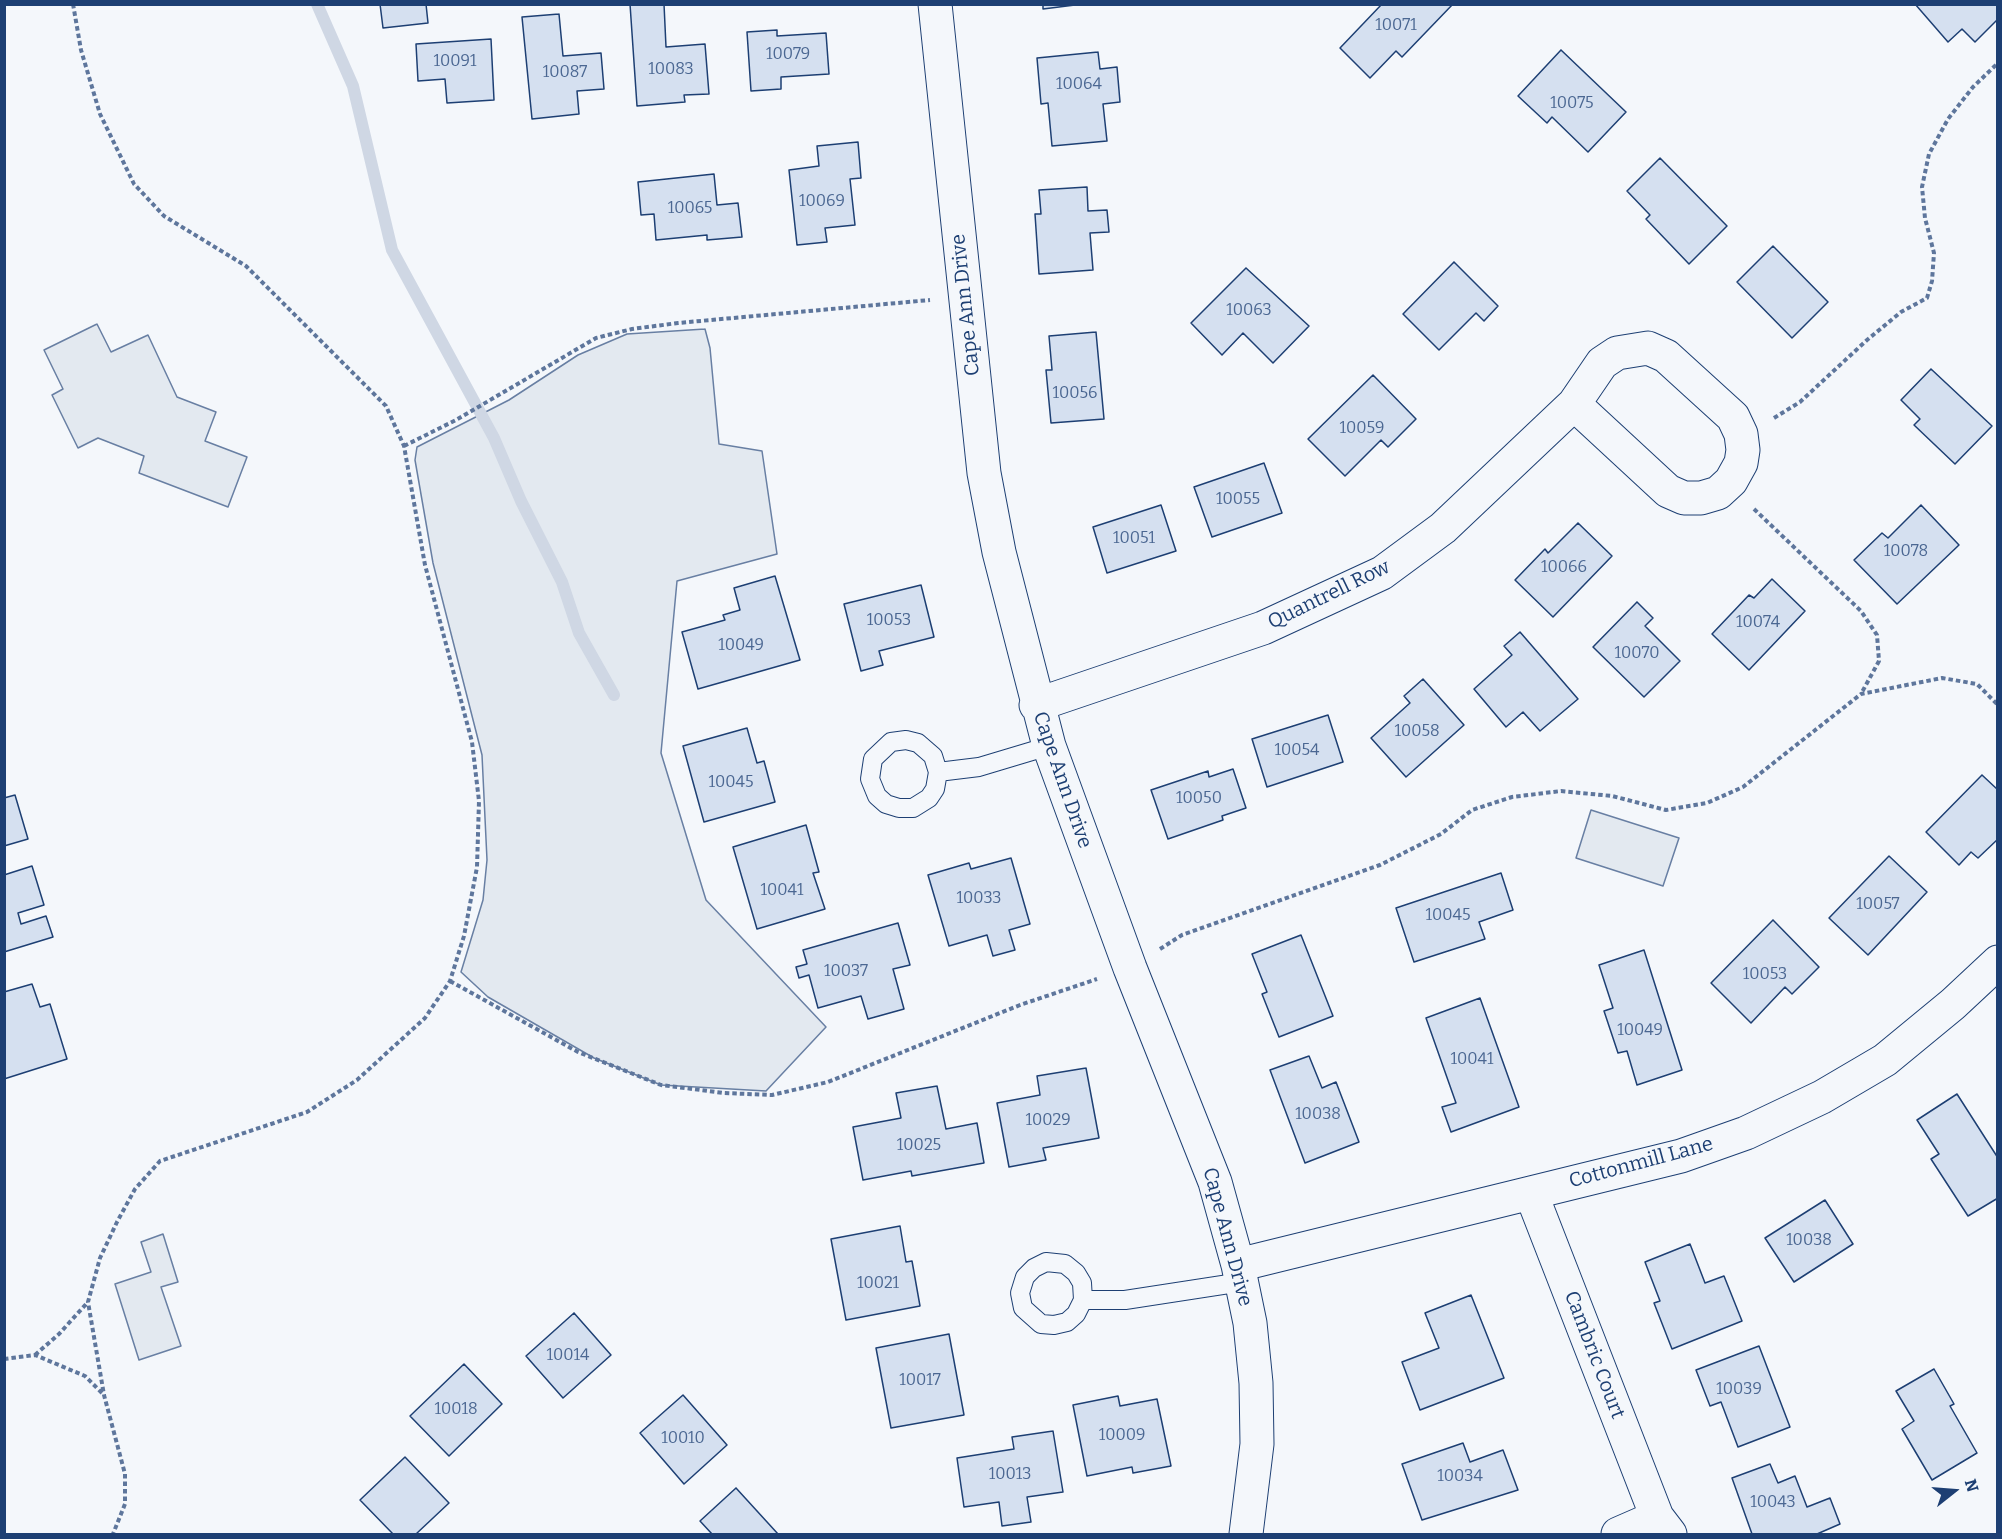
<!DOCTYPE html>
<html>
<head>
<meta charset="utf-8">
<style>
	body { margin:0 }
	#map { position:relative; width:2002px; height:1539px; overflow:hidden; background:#f4f7fb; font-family:Bitter,serif }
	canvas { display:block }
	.frame { position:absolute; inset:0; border:6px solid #1d3f73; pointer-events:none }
	.north { position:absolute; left:1924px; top:1461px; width:60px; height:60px; -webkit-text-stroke:4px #f4f7fb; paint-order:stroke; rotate:73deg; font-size:16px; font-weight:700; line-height:24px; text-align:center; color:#1d3f73 }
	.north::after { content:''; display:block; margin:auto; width:21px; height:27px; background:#1d3f73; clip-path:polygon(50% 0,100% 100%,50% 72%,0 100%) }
</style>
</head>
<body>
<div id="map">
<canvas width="2002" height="1539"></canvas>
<div class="frame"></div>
<div class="north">N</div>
</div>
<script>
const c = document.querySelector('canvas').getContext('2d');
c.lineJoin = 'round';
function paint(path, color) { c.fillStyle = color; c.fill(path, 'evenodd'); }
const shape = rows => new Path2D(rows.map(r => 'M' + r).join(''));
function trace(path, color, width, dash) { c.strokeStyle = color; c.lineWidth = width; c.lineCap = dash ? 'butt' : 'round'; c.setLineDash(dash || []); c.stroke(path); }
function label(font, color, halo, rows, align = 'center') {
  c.font = font + ' Bitter,serif'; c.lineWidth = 4.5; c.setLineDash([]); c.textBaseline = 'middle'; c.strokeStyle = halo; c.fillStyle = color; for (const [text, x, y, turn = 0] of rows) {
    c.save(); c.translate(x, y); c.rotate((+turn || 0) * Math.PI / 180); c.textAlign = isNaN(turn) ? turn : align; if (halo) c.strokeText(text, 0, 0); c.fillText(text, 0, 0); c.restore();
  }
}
const green = shape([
	[97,324,111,352,148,335,177,397,216,412,205,441,247,457,228,507,139,473,144,456,98,438,78,448,52,395,63,389,44,350,97,324],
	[705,329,710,348,719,444,762,451,777,554,677,581,661,753,706,900,826,1027,766,1091,661,1085,594,1058,488,997,461,972,483,900,487,860,482,755,433,563,415,460,417,447,509,400,578,355,627,334,705,329],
	[1591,810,1679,838,1663,886,1576,858,1591,810],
	[163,1234,178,1282,161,1287,181,1346,139,1360,115,1284,151,1272,141,1242,163,1234]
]);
const stream = shape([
	[317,4,353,86,392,250,494,438,521,501,562,582,579,633,614,695]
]);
const building = shape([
	[380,4,426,4,428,23,383,28,380,4],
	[630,4,664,4,666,47,705,44,709,94,684,95,685,102,637,106,630,4],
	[1043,4,1083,4,1043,9,1043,4],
	[1382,4,1453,4,1402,57,1396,51,1370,78,1340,48,1382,4],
	[1915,4,1998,4,1998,19,1975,42,1962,29,1948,42,1915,4],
	[559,14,563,56,601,53,604,89,577,91,579,114,532,119,522,17,559,14],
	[777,30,777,36,826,33,829,74,781,77,781,89,751,91,747,32,777,30],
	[491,39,494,100,447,103,445,79,418,81,416,44,491,39],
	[1561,50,1626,112,1588,152,1552,117,1547,123,1518,96,1561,50],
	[1098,52,1100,69,1117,67,1120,102,1103,104,1107,141,1052,146,1048,103,1041,104,1037,58,1098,52],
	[858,142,861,178,850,179,855,225,825,228,827,242,797,245,789,170,819,166,817,146,858,142],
	[1660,158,1727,226,1689,264,1646,219,1650,215,1627,191,1660,158],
	[714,174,717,205,738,203,742,237,707,240,707,235,656,240,654,214,641,215,638,182,714,174],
	[1087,187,1088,211,1107,210,1109,232,1090,233,1093,270,1039,274,1035,214,1041,214,1039,190,1087,187],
	[1773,246,1828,302,1792,338,1737,282,1773,246],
	[1454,262,1498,306,1484,321,1476,313,1439,350,1403,314,1454,262],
	[1246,268,1309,326,1273,363,1243,333,1222,355,1191,323,1246,268],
	[1096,332,1104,419,1051,423,1046,370,1052,370,1049,336,1096,332],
	[1931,369,1992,426,1955,464,1914,425,1920,419,1901,400,1931,369],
	[1373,375,1416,419,1388,447,1381,440,1345,476,1308,439,1373,375],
	[1264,463,1282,513,1212,537,1194,487,1264,463],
	[1161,505,1176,551,1107,573,1093,527,1161,505],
	[1921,505,1959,545,1897,604,1854,560,1882,533,1888,538,1921,505],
	[1578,523,1612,556,1553,617,1515,580,1545,549,1548,553,1578,523],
	[775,576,800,660,698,689,682,632,725,620,723,615,740,610,734,588,775,576],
	[1772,579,1805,611,1749,670,1712,634,1749,595,1754,598,1772,579],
	[921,585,934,637,879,651,883,665,861,671,844,604,921,585],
	[1637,602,1653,618,1645,626,1680,661,1644,697,1593,647,1637,602],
	[1520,632,1578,699,1540,731,1523,712,1506,727,1474,689,1512,655,1504,646,1520,632],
	[1423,679,1464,725,1406,777,1371,738,1410,703,1404,696,1423,679],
	[1328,715,1343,762,1267,787,1252,739,1328,715],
	[747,728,757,763,764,761,775,802,704,822,683,746,747,728],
	[1233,769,1246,808,1222,816,1223,820,1168,839,1151,790,1208,771,1209,777,1233,769],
	[1982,775,1998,790,1998,839,1978,858,1971,852,1959,865,1926,832,1982,775],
	[15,795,28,839,4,846,4,798,15,795],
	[806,825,819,872,813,873,825,909,757,929,733,847,806,825],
	[1889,856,1927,892,1868,955,1829,918,1889,856],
	[1011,858,1030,924,1009,930,1015,950,993,956,987,935,949,946,928,875,969,863,971,869,1011,858],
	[32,866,44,905,18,913,21,924,46,916,53,937,4,952,4,875,32,866],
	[1501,873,1513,910,1479,922,1485,939,1414,962,1396,908,1501,873],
	[1773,920,1819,967,1792,994,1785,987,1751,1023,1711,983,1773,920],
	[898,923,910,965,893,969,904,1009,868,1019,861,996,818,1008,809,975,799,978,796,967,807,964,803,950,898,923],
	[1301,935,1333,1016,1279,1037,1262,994,1267,992,1252,954,1301,935],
	[1644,950,1682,1070,1637,1085,1627,1051,1618,1053,1604,1011,1613,1008,1599,965,1644,950],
	[32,984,40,1007,50,1004,67,1059,4,1079,4,992,32,984],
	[1480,998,1519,1107,1451,1132,1442,1107,1456,1103,1426,1018,1480,998],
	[1309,1056,1322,1088,1336,1082,1359,1142,1305,1163,1270,1070,1309,1056],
	[1086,1068,1099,1138,1043,1148,1046,1160,1009,1167,997,1103,1040,1095,1037,1076,1086,1068],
	[937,1086,946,1129,977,1123,984,1163,912,1176,911,1171,863,1180,853,1127,901,1118,896,1093,937,1086],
	[1957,1094,1998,1158,1998,1198,1968,1216,1931,1159,1939,1154,1917,1120,1957,1094],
	[1825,1200,1853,1244,1794,1282,1765,1238,1825,1200],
	[900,1226,906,1262,912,1261,920,1306,846,1320,831,1239,900,1226],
	[1690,1244,1705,1283,1724,1276,1742,1321,1672,1349,1654,1303,1660,1301,1645,1262,1690,1244],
	[1471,1295,1504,1378,1420,1410,1402,1362,1439,1348,1425,1313,1471,1295],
	[574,1313,611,1355,563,1398,526,1356,574,1313],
	[949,1334,964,1415,891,1428,876,1348,949,1334],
	[1759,1346,1790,1427,1738,1447,1721,1402,1710,1406,1696,1370,1759,1346],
	[464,1364,502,1404,449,1456,410,1416,464,1364],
	[1934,1369,1954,1404,1950,1406,1977,1453,1932,1480,1902,1429,1914,1421,1896,1391,1934,1369],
	[683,1395,727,1445,684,1484,640,1433,683,1395],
	[1118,1396,1120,1406,1157,1399,1171,1466,1133,1473,1132,1467,1087,1476,1073,1405,1118,1396],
	[1053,1431,1063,1492,1027,1497,1031,1522,1002,1526,999,1502,964,1507,957,1458,1014,1449,1012,1437,1053,1431],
	[1463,1443,1470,1462,1503,1450,1518,1490,1422,1520,1402,1464,1463,1443],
	[405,1457,449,1503,416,1534,393,1534,360,1500,405,1457],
	[1770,1464,1778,1483,1795,1476,1807,1507,1830,1498,1840,1524,1817,1534,1752,1534,1732,1478,1770,1464],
	[736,1488,778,1534,712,1534,700,1521,736,1488]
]);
const path = shape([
	[73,4,81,50,100,114,134,184,164,216,246,266,386,406,404,446,425,565,472,742,479,801,477,867,464,936,450,981,425,1018,357,1080,307,1112,160,1161,135,1189,117,1222,100,1258,88,1302,104,1395,125,1474,125,1504,113,1534],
	[1774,418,1800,402,1867,340,1901,312,1927,298,1932,281,1934,253,1925,218,1922,187,1929,154,1948,119,1973,87,1998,63],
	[404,446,456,420,596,338,632,329,678,323,930,300],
	[1754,509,1861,611,1877,635,1879,661,1861,694],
	[1160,949,1182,935,1380,865,1441,834,1472,810,1512,797,1561,791,1612,796,1666,810,1707,803,1743,787,1861,694,1942,678,1977,684,1998,705],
	[450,981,578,1052,661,1085,724,1093,772,1095,828,1082,1020,1005,1097,979],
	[35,1355,59,1334,87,1303],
	[4,1359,35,1355,85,1376,103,1394]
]);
const lane = shape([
	[938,772,935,789,929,798,913,808,899,808,886,804,877,796,870,779,873,759,891,742,906,740,918,743,933,756,938,772,979,767,1049,746],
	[1083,1300,1076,1314,1067,1322,1054,1325,1041,1324,1023,1308,1020,1293,1025,1277,1034,1268,1046,1262,1065,1264,1076,1273,1082,1283,1083,1300,1125,1300,1242,1282]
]);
const street = shape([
	[935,4,984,473,999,552,1049,746,1130,968,1215,1182,1238,1265,1250,1323,1256,1383,1257,1444,1246,1534],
	[1036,705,1263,628,1382,573,1443,528,1574,404,1668,491,1684,498,1701,498,1718,493,1731,481,1741,463,1743,450,1741,434,1733,417,1666,356,1648,348,1617,353,1602,363,1574,404],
	[1531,1193,1657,1517,1670,1534],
	[1238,1265,1681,1156,1746,1133,1822,1097,1885,1060,1953,1004,1998,962],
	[1618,1534,1657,1517]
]);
const numberNames = [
	["10071",1396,26],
	["10079",788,55],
	["10091",455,62],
	["10083",671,70],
	["10087",565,73],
	["10064",1079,85],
	["10075",1572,104],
	["10069",822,202],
	["10065",690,209],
	["10063",1249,311],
	["10056",1075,394],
	["10059",1362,429],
	["10055",1238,500],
	["10051",1134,539],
	["10078",1906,552],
	["10066",1564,568],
	["10053",889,621],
	["10074",1758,623],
	["10049",741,646],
	["10070",1637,654],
	["10058",1417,732],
	["10054",1297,751],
	["10045",731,783],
	["10050",1199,799],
	["10041",782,891],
	["10033",979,899],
	["10057",1878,905],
	["10045",1448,916],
	["10037",846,972],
	["10053",1765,975],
	["10049",1640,1031],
	["10041",1472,1060],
	["10038",1318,1115],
	["10029",1048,1121],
	["10025",919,1146],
	["10038",1809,1241],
	["10021",878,1284],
	["10014",568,1356],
	["10017",920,1381],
	["10039",1739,1390],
	["10018",456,1410],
	["10009",1122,1436],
	["10010",683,1439],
	["10013",1010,1475],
	["10034",1460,1477],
	["10043",1773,1503]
];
const streetNames = [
	["Cape Ann Drive",966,305,-96],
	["Quantrell Row",1329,595,-26],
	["Cape Ann Drive",1062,780,71],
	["Cottonmill Lane",1641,1163,-15],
	["Cape Ann Drive",1227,1237,75],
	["Cambric Court",1594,1355,69]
];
paint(green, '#e3e9f0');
trace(green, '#687fa3', 1.5);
trace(stream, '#cfd7e4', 12);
paint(building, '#d5e0f0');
trace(building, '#1d3f73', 1.5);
trace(lane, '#1d3f73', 20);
trace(street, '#1d3f73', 35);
trace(path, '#5e769c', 4, [4.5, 3]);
trace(lane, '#f4f7fb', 18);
trace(street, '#f4f7fb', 33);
label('16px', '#4b6792', null, numberNames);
label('20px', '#1d3f73', '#f4f7fb', streetNames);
</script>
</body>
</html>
